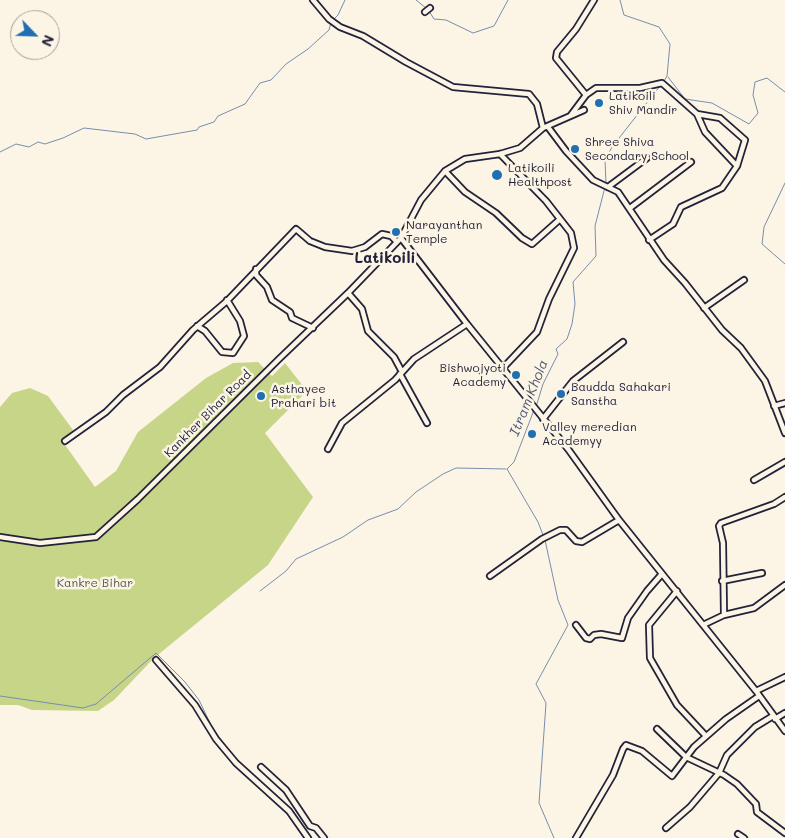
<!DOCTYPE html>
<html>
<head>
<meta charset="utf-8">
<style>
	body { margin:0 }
	#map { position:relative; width:785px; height:838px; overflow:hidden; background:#fcf5e5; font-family:Mali,sans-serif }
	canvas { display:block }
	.north { position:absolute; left:10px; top:10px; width:50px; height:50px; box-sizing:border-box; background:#fcf5e5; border:1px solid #a5a1a1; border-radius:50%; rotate:114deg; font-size:14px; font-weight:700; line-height:20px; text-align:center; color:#22223b }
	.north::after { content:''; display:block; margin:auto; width:18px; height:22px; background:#1f6fb2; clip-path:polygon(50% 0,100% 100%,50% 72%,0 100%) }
</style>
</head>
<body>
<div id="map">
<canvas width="785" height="838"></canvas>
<div class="north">N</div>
</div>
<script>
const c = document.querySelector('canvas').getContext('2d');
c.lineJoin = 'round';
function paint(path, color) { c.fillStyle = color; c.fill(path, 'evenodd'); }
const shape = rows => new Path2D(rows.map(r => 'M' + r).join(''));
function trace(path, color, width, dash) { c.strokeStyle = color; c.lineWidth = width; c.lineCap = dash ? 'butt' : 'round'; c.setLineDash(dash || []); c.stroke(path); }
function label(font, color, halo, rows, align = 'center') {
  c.font = font + ' Mali,sans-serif'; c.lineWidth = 5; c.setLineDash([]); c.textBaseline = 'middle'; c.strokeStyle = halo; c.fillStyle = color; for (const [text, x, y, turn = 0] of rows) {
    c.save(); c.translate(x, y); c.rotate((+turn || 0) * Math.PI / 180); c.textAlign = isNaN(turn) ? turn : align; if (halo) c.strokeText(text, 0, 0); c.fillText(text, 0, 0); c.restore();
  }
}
const green = shape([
	[258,362,272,376,285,363,307,391,265,433,313,497,268,565,154,658,114,700,98,711,32,710,18,705,0,705,0,407,12,393,30,388,48,396,73,430,63,442,95,487,116,471,138,432,206,378,233,363]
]);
const stream = shape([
	[416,0,426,8],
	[620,0,624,15,659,27,670,44,667,76,663,83],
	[429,11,434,19,446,20,473,33,494,26,508,0],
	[334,19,338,15,345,0],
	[668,77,685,99,712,103,749,124,758,113,753,95,755,82,767,78,785,92],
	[0,152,16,144,29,147,38,142,45,144,63,138,84,128,135,134,146,139,197,130,199,127,214,122,218,116,245,104,260,83,271,80,286,64,308,49,329,30,331,22],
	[606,183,605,160,612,147,660,86],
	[785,183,764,227,762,244,785,264],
	[536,407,543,384,558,354,556,349,567,339,572,324,575,304,573,282,596,256,595,226,605,187],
	[534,410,514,462,507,469,538,522,545,540,558,600,568,625,536,684,546,703,539,803,554,838],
	[260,591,286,571,296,559,343,537,368,520,398,509,416,492,443,474,456,468,506,469],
	[0,696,83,708,96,704,156,653,185,682,199,700,212,727,231,754,255,777],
	[291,811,312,838]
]);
const minor = shape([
	[313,0,329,19,340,27,363,36,406,62,453,87,529,94,537,104,543,128],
	[425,12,430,8],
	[586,95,556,58,557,52,576,29,594,0],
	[697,114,705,132,737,166],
	[571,115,586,95,596,88,640,88,662,83,697,114,720,118,745,140,737,166,722,188,681,207,673,224,649,240],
	[548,127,566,151,593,180,618,192,664,260,685,283,722,330,741,348,765,381,785,433],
	[500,154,546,201,571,233,574,248,549,299,537,332,503,368],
	[445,171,465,192,496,213,522,238,532,244,559,220],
	[608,187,647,158],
	[630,208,691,162],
	[401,238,467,324,568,449,619,520,756,691,785,731],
	[256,269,256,275,267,287,272,300,290,312,292,318,313,328],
	[348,293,362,309,368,331,394,357,401,370],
	[704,308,744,280],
	[197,326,205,331,222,352,233,353,244,336,240,321,227,300],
	[400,374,427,423],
	[774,406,785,403],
	[543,419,573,381,623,342],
	[65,441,106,412,123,395,160,367,193,330,227,301,296,229,310,241,325,247,352,251,365,247,382,234,391,236,397,242],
	[328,449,342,423,395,380,414,359,467,324],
	[754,480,785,462],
	[0,537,40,543,96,537,138,499,279,359,348,293,401,238,421,200,445,171,465,159,500,154,520,148,543,128,584,110],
	[490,576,542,539,560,530,566,530,576,541,582,542,619,520],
	[722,581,762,573],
	[677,591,649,625,650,658,677,705,706,736],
	[724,615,723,543,719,526,721,523,774,504,785,497],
	[576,625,586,638,590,639,594,635,601,634,622,638,628,618,647,591,661,575],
	[703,625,724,615,754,608,785,585],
	[156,660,195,705,216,739,236,763,289,811,308,838],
	[756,691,785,677],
	[775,719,785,713],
	[657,729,686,757,724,775,737,784,756,804,757,812,785,833],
	[261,767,286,790,310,826,316,828,324,838],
	[666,828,690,807,719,773,727,755,755,727,773,716],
	[738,834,744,838],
	[576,838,613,775,623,749,626,745,642,751,672,776,694,747,726,719,759,696]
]);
const markers = [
	[599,103,5,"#1f6fb2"],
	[575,149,5,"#1f6fb2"],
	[497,175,6,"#1f6fb2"],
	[396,232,5,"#1f6fb2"],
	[516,375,5,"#1f6fb2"],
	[561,394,5,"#1f6fb2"],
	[261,396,5,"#1f6fb2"],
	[532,434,5,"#1f6fb2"]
];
const poiNames = [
	["Latikoili",609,96],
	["Shiv Mandir",609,110],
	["Shree Shiva",585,142],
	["Secondary School",585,156],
	["Latikoili",508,168],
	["Healthpost",508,182],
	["Narayanthan",406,225],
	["Temple",406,239],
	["Bishwojyoti",506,368,"right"],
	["Academy",506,382,"right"],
	["Baudda Sahakari",571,387],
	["Sanstha",571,401],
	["Asthayee",271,389],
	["Prahari bit",271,403],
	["Valley meredian",542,427],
	["Academyy",542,441]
];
const streetNames = [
	["Kankher Bihar Road",208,414,-45]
];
const parkNames = [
	["Kankre Bihar",95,583]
];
const waterNames = [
	["Itram Khola",529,398,-68]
];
const quarterNames = [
	["Latikoili",385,258]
];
paint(green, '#c7d589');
trace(stream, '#778dac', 1);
trace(minor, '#22223b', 8);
trace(minor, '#fcf5e5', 4.5);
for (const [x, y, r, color] of markers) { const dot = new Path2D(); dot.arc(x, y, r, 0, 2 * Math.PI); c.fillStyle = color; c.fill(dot); trace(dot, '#fcf5e5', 2); }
label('12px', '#22223b', '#fcf5e5', poiNames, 'left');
label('12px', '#22223b', '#fcf5e5', streetNames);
label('12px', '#545852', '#fcf5e5', parkNames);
label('italic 14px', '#4c5774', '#fcf5e5', waterNames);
label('bold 15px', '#22223b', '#fcf5e5', quarterNames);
</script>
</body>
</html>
